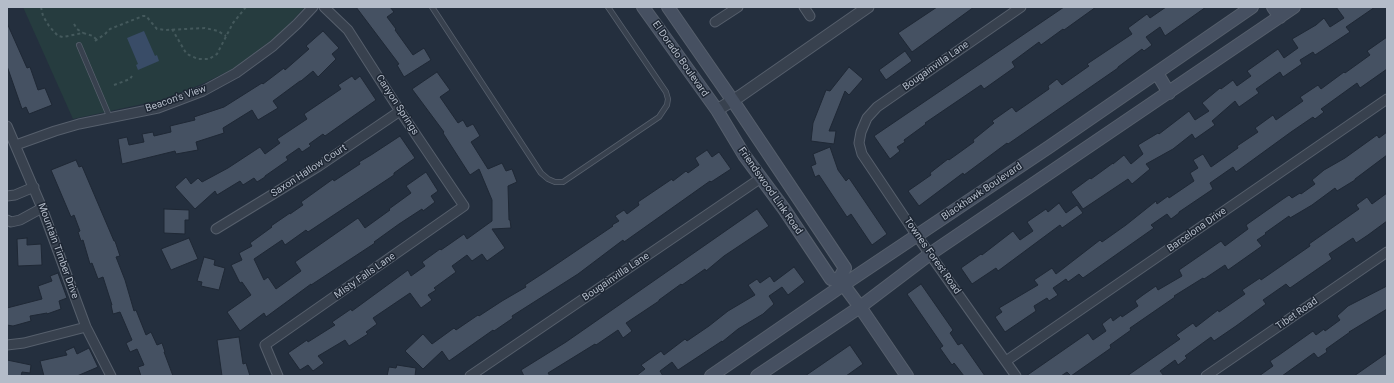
<!DOCTYPE html>
<html>
<head>
<meta charset="utf-8">
<style>
	body { margin:0 }
	#map { position:relative; width:1394px; height:383px; overflow:hidden; background:#242f3e; font-family:Roboto,sans-serif }
	canvas { display:block }
	.frame { position:absolute; inset:0; border:8px solid #b4bcc9; pointer-events:none }
</style>
</head>
<body>
<div id="map">
<canvas width="1394" height="383"></canvas>
<div class="frame"></div>
</div>
<script>
const c = document.querySelector('canvas').getContext('2d');
c.lineJoin = 'round';
function paint(path, color) { c.fillStyle = color; c.fill(path, 'evenodd'); }
const shape = rows => new Path2D(rows.map(r => 'M' + r).join(''));
function trace(path, color, width, dash) { c.strokeStyle = color; c.lineWidth = width; c.lineCap = dash ? 'butt' : 'round'; c.setLineDash(dash || []); c.stroke(path); }
function label(font, color, halo, rows, align = 'center') {
  c.font = font + ' Roboto,sans-serif'; c.lineWidth = 3; c.setLineDash([]); c.textBaseline = 'middle'; c.strokeStyle = halo; c.fillStyle = color; for (const [text, x, y, turn = 0] of rows) {
    c.save(); c.translate(x, y); c.rotate((+turn || 0) * Math.PI / 180); c.textAlign = isNaN(turn) ? turn : align; if (halo) c.strokeText(text, 0, 0); c.fillText(text, 0, 0); c.restore();
  }
}
const green = shape([
	[23,7,305,7,280,34,233,69,202,84,161,100,73,119]
]);
const water = shape([
	[144,31,155,56,157,55,159,61,138,70,136,65,138,64,127,38]
]);
const building = shape([
	[356,7,390,7,394,12,387,17,396,29,395,30,413,55,424,48,431,60,404,77,397,65,399,64,356,7],
	[937,7,974,7,912,52,898,33,937,7],
	[1064,7,1096,7,1064,30,1063,29,1041,45,1039,42,1012,62,1015,67,984,89,981,85,925,123,926,124,904,140,905,142,897,147,900,151,890,159,874,136,1064,7],
	[1166,7,1206,7,1165,36,1160,27,1146,37,1152,45,1144,51,1142,49,1118,67,1118,68,1008,144,1007,143,964,175,963,173,919,206,908,191,931,175,930,173,948,159,949,160,974,142,973,140,994,123,992,121,1012,107,1016,112,1049,89,1048,86,1057,79,1062,85,1089,66,1087,64,1132,34,1128,28,1147,14,1150,18,1166,7],
	[1336,7,1375,7,1346,27,1350,32,1315,55,1313,52,1300,60,1302,64,1283,77,1280,72,1256,89,1259,93,1239,107,1235,101,1212,121,1215,125,1195,139,1192,134,1173,149,1146,164,1150,169,1132,184,1128,179,1083,209,1071,192,1090,178,1091,179,1113,163,1113,164,1124,155,1131,164,1143,154,1138,145,1158,133,1159,134,1189,111,1195,120,1209,111,1202,103,1220,88,1221,89,1233,80,1237,86,1251,76,1247,71,1278,49,1284,58,1298,48,1292,39,1316,25,1324,18,1330,27,1344,18,1336,7],
	[7,23,27,68,30,67,38,90,45,88,52,105,29,114,26,107,22,109,7,66,7,23],
	[323,31,339,48,332,54,336,59,318,77,313,71,301,81,300,81,273,101,278,108,258,120,252,110,223,128,224,133,196,142,198,150,176,154,175,151,122,164,118,139,127,137,129,145,144,142,142,134,153,132,154,136,171,132,170,126,195,120,194,117,224,107,262,83,263,84,284,68,285,70,309,49,306,46,323,31],
	[1387,37,1387,69,1360,88,1357,83,1321,109,1324,112,1315,119,1313,117,1291,132,1236,172,1233,167,1210,183,1213,189,1179,212,1179,213,1171,219,1167,214,1151,225,1154,228,1083,278,1079,274,1068,282,1066,279,1053,288,1058,295,1049,301,1047,298,1034,306,1036,311,1005,332,995,317,1002,312,999,308,1038,285,1034,280,1052,268,1056,274,1100,240,1102,242,1126,225,1156,201,1157,204,1168,196,1169,198,1194,181,1190,173,1198,168,1193,160,1203,154,1211,167,1238,148,1237,146,1258,132,1255,128,1273,115,1276,120,1303,101,1300,97,1318,85,1321,89,1344,72,1345,73,1370,55,1367,51,1387,37],
	[905,51,912,61,886,80,879,70,905,51],
	[849,67,863,79,849,95,845,91,829,131,836,131,834,144,811,141,813,123,826,90,830,91,849,67],
	[437,72,450,90,440,97,458,123,463,120,467,127,473,124,480,136,471,142,488,169,502,163,506,171,512,169,517,182,508,186,509,220,510,220,511,228,492,229,505,248,487,261,482,254,472,261,467,255,452,266,456,272,434,288,436,290,428,295,432,300,421,308,410,293,373,318,377,324,366,332,368,334,349,346,345,340,318,356,324,363,313,371,308,365,300,370,288,353,307,340,308,342,335,325,332,322,351,309,352,311,408,270,411,276,425,266,422,262,440,249,441,250,464,234,467,239,492,221,492,200,479,169,470,175,443,133,444,132,412,89,437,72],
	[352,76,355,80,360,76,376,100,325,136,323,134,309,144,311,146,302,152,299,148,286,157,288,160,265,176,265,177,257,182,254,178,243,185,240,181,217,195,215,191,195,209,175,187,186,177,191,184,198,178,202,182,228,168,260,147,265,154,280,143,277,139,307,119,304,114,341,89,338,85,352,76],
	[1387,132,1387,155,1355,179,1355,180,1337,191,1335,188,1312,205,1290,218,1289,216,1265,233,1266,234,1257,240,1262,246,1228,270,1225,265,1204,279,1203,278,1174,296,1175,297,1130,328,1131,330,1110,345,1111,348,1071,376,1067,372,1061,376,1026,376,1088,333,1093,340,1106,331,1102,324,1111,317,1113,321,1121,315,1122,317,1138,306,1135,301,1143,295,1156,286,1158,290,1182,276,1179,270,1221,241,1225,246,1248,229,1246,225,1283,199,1289,195,1292,198,1300,193,1301,194,1315,184,1312,180,1324,170,1345,158,1377,135,1379,138,1387,132],
	[400,136,415,158,394,173,394,175,308,232,306,230,285,245,282,240,254,259,264,280,268,277,276,289,301,271,295,262,358,218,365,228,390,210,389,209,411,193,406,186,426,172,438,191,431,196,435,202,423,211,422,209,399,224,374,242,375,243,311,285,311,284,266,317,264,313,240,331,227,312,251,295,242,282,240,283,231,265,242,260,239,253,252,246,250,243,272,227,271,226,290,213,290,214,303,205,301,202,333,179,334,181,360,164,359,162,371,155,400,136],
	[830,147,838,170,846,181,849,178,887,234,872,245,851,214,847,217,819,175,815,177,811,166,816,164,813,154,830,147],
	[707,150,712,157,719,152,731,169,711,182,710,181,624,242,623,240,578,274,512,316,513,318,494,331,493,330,449,361,442,351,423,369,405,351,423,334,432,344,454,328,456,330,478,315,479,316,502,301,526,287,525,285,545,272,613,226,612,225,619,221,615,216,624,210,627,214,639,205,638,202,672,179,673,181,686,171,688,173,699,165,695,158,707,150],
	[76,160,79,167,82,166,114,241,115,241,120,256,116,257,125,280,134,311,136,310,146,335,151,332,157,345,162,343,165,352,164,352,173,376,141,376,138,367,144,365,137,349,130,352,126,343,132,340,120,312,113,314,111,305,112,305,103,277,98,279,92,263,90,264,83,240,81,241,78,232,80,231,74,215,71,217,51,170,76,160],
	[1387,193,1387,221,1368,235,1356,243,1353,238,1329,254,1332,259,1290,288,1286,284,1263,300,1266,304,1236,326,1214,341,1211,337,1185,356,1187,358,1178,365,1175,360,1160,371,1164,376,1127,376,1180,339,1176,335,1193,323,1196,327,1218,310,1219,312,1245,294,1242,290,1260,278,1261,280,1310,246,1309,244,1359,209,1356,205,1367,197,1372,204,1387,193],
	[1059,203,1066,213,1077,205,1083,213,1062,228,1060,225,998,271,996,268,972,284,961,268,981,254,982,255,1013,231,1020,240,1033,231,1027,222,1046,209,1048,212,1059,203],
	[164,209,189,210,189,220,185,220,185,234,164,233,164,209],
	[757,209,769,226,724,256,706,271,705,269,682,285,681,284,659,300,659,301,626,323,632,331,623,338,618,330,596,345,595,344,548,373,550,376,524,376,521,370,566,342,757,209],
	[27,238,27,245,41,244,42,265,18,266,17,239,27,238],
	[189,238,198,259,171,270,161,249,189,238],
	[204,257,215,260,214,265,225,268,219,290,201,286,202,282,197,281,204,257],
	[794,267,805,282,788,295,782,287,769,296,774,304,763,314,738,329,722,342,722,341,678,370,672,362,660,371,663,376,636,376,645,369,641,365,661,351,664,355,685,339,687,341,709,326,728,311,755,295,748,285,757,279,760,283,770,276,774,282,794,267],
	[58,273,67,298,59,301,61,309,47,314,47,313,30,316,31,321,13,326,7,325,7,308,42,299,38,286,52,281,50,276,58,273],
	[921,284,953,330,950,333,958,345,962,343,985,376,964,376,954,363,952,365,940,348,943,346,907,294,921,284],
	[1387,286,1387,309,1349,332,1350,332,1326,349,1327,352,1318,358,1314,353,1282,376,1259,376,1273,366,1270,361,1279,355,1313,331,1316,335,1324,329,1325,331,1340,320,1337,316,1348,306,1387,286],
	[239,337,243,364,246,363,250,376,222,376,217,340,239,337],
	[850,345,863,364,846,376,805,376,850,345],
	[74,347,77,354,89,348,98,367,77,376,44,376,40,361,67,355,65,351,74,347],
	[1387,353,1387,376,1354,376,1387,353],
	[7,360,31,365,30,373,22,372,21,376,7,376,7,360],
	[397,365,416,368,415,376,387,376,389,367,396,368,397,365]
]);
const path = shape([
	[41,7,43,16,49,26,58,36,63,37,83,33,93,36,97,40],
	[74,24,77,29,83,33],
	[172,29,186,53,189,55,198,59,209,59,217,54,233,23,246,7],
	[95,41,105,34,110,29,143,16,146,16,157,29,166,30,205,28,218,31,226,36],
	[114,85,130,79,132,76]
]);
const service = shape([
	[432,7,541,173,548,179,555,182,563,182,659,117,667,105,668,99,666,92,608,7],
	[79,45,110,118]
]);
const minor = shape([
	[804,7,810,16],
	[715,22,738,7],
	[7,126,42,208,86,327,111,376],
	[16,145,55,131,79,124,158,108,203,91,236,73,273,46,297,24,313,7],
	[7,196,15,195,34,187],
	[7,220,11,222,20,220,42,208],
	[216,229,319,166,400,111],
	[7,345,24,343,86,327],
	[1006,361,1387,99],
	[278,376,265,345,464,206,400,111,348,30,324,7],
	[470,376,761,178],
	[1016,376,917,236,862,154,859,143,861,132,867,118,877,107,1021,7],
	[1206,376,1387,252]
]);
const tertiary = shape([
	[717,110,740,96,868,7]
]);
const secondary = shape([
	[643,7,717,110,744,155,784,209,831,279,839,279,843,285],
	[668,7,733,101,845,268,839,279,860,307,907,376],
	[1273,7,1280,17],
	[1157,73,1169,93],
	[711,376,843,285,1049,147,1252,7],
	[757,376,860,307,930,254,1294,7]
]);
const streetNames = [
	["El Dorado Boulevard",680,59,55],
	["Bougainvilla Lane",936,66,-35],
	["Beacon's View",176,99,-19],
	["Canyon Springs",397,105,57],
	["Saxon Hallow Court",309,171,-33],
	["Friendswood Link Road",770,191,55],
	["Blackhawk Boulevard",982,192,-34],
	["Barcelona Drive",1197,230,-35],
	["Mountain Timber Drive",58,251,70],
	["Townes Forest Road",932,256,55],
	["Misty Falls Lane",365,276,-35],
	["Bougainvilla Lane",616,277,-34],
	["Tibet Road",1297,314,-35]
];
paint(green, '#263c3f');
paint(water, '#394c67');
paint(building, '#455162');
trace(building, '#1f2835', 1);
trace(service, '#565f6c', 6);
trace(minor, '#565f6c', 11);
trace(tertiary, '#565f6c', 13);
trace(secondary, '#565f6c', 14);
trace(path, '#44595c', 2, [3, 3]);
trace(service, '#38414e', 4.5);
trace(minor, '#38414e', 9);
trace(tertiary, '#38414e', 11);
trace(secondary, '#465061', 12);
label('10px', '#b4bcc9', '#1d2633', streetNames);
</script>
</body>
</html>
